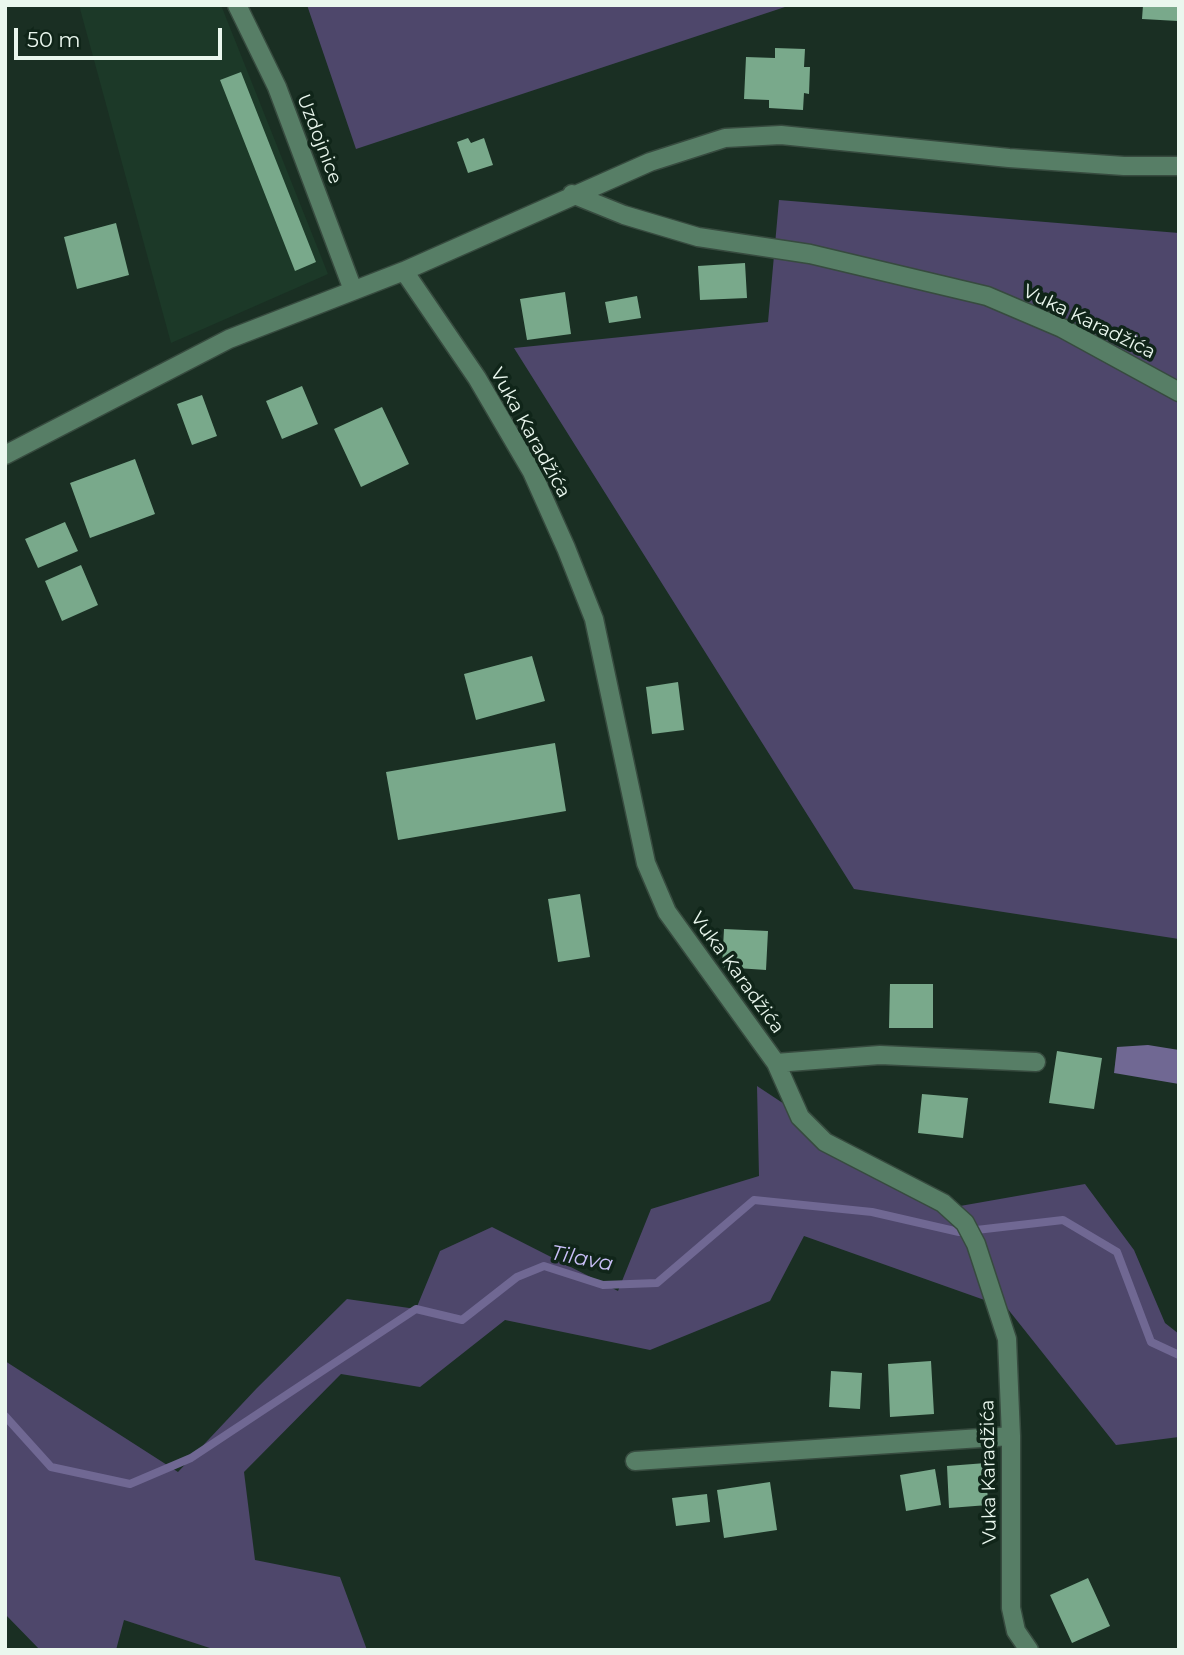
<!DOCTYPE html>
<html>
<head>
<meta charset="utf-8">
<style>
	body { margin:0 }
	#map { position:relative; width:1184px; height:1655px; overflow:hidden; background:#1a2f23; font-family:Montserrat,sans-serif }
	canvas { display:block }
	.frame { position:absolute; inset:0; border:7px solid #eaf7ee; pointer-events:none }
	.scale { position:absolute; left:14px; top:28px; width:208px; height:32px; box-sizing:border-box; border:4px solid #eaf7ee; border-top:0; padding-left:9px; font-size:21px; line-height:24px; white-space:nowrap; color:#eaf7ee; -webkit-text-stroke:5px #102519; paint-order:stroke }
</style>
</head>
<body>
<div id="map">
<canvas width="1184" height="1655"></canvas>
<div class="frame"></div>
<div class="scale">50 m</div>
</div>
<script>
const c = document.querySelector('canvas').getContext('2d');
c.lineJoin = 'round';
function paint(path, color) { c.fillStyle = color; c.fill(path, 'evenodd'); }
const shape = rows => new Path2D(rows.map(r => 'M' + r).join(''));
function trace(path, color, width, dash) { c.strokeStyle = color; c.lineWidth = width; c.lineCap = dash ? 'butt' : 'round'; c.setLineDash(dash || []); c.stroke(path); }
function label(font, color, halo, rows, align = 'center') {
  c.font = font + ' Montserrat,sans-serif'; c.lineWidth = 7; c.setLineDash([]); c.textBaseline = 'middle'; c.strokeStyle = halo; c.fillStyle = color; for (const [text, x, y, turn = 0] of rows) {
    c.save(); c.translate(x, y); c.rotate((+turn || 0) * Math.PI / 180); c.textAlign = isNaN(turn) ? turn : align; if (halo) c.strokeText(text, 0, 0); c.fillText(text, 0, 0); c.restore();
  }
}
const built = shape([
	[79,5,221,5,328,274,171,343]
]);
const green = shape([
	[307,5,791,5,356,149],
	[779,200,1179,233,1179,939,854,889,514,348,768,322],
	[757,1086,943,1209,1085,1184,1134,1250,1165,1323,1179,1334,1179,1437,1116,1445,1007,1308,804,1236,770,1301,650,1350,505,1320,420,1387,341,1374,244,1472,255,1560,340,1577,367,1650,216,1650,124,1620,116,1650,40,1650,5,1614,5,1361,178,1472,257,1388,347,1299,416,1309,440,1251,492,1227,618,1291,651,1209,759,1176]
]);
const water = shape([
	[1148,1045,1179,1050,1179,1084,1114,1073,1117,1047]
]);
const stream = shape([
	[5,1416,51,1467,130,1484,191,1458,416,1309,462,1320,517,1277,544,1266,603,1285,657,1283,754,1200,872,1212,959,1232,1063,1220,1117,1252,1151,1342,1179,1355]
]);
const building = shape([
	[1143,5,1179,5,1178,21,1142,19],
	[775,48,805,49,804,67,810,67,809,94,804,93,803,110,769,108,769,100,744,99,746,57,775,58],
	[241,72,316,262,295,271,220,80],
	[468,138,471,143,484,138,493,165,468,173,457,142],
	[116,223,129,275,77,289,64,237],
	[745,263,747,298,700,300,698,266],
	[565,292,571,334,527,340,520,299],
	[637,296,641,318,609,323,605,302],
	[302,386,318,424,282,439,266,401],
	[202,395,217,436,192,445,177,404],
	[382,407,409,464,361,487,334,429],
	[135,459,155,514,90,538,70,483],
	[65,522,78,551,38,568,25,539],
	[81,565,98,605,62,621,45,581],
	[532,656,545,701,476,720,464,674],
	[678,682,684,730,652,734,646,687],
	[555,743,566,811,398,840,386,772],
	[580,894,590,957,558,962,548,899],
	[724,929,768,931,766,970,722,967],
	[890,984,933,984,933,1028,889,1028],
	[1057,1051,1102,1058,1094,1109,1049,1103],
	[922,1094,968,1098,963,1138,918,1133],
	[931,1361,934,1414,890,1417,888,1364],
	[831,1371,862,1373,860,1409,829,1407],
	[986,1463,988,1505,949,1508,947,1466],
	[935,1469,941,1505,906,1511,900,1475],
	[770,1482,777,1530,724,1538,717,1490],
	[707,1494,710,1522,676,1526,672,1498],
	[1088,1578,1110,1626,1072,1643,1050,1595]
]);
const minor = shape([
	[237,5,277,87,353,290],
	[572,194,624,215,698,237,810,254,987,296,1062,328,1179,392],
	[404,271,477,378,532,472,566,548,594,619,646,863,667,912,776,1063,800,1117,825,1142,943,1203,965,1223,976,1244,1007,1339,1011,1436,1011,1608,1016,1631,1029,1650],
	[5,455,229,339,404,271,650,162,725,138,781,135,1009,158,1124,166,1179,166],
	[776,1063,880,1055,1036,1062],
	[635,1461,1011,1436]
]);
const streetNames = [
	["Uzdojnice",319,139,69],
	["Vuka Karadžića",1089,322,26],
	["Vuka Karadžića",530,433,61],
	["Vuka Karadžića",737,973,54],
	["Vuka Karadžića",989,1472,-91]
];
const waterNames = [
	["Tilava",582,1259,11]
];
paint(built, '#1c3928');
paint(green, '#4e476b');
paint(water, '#706893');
trace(stream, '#706893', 8);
paint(building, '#79a98b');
trace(minor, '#374b3f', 21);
trace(minor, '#577e66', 18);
label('19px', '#eaf7ee', '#102519', streetNames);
label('italic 21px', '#c9bff7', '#102519', waterNames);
</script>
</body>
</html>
